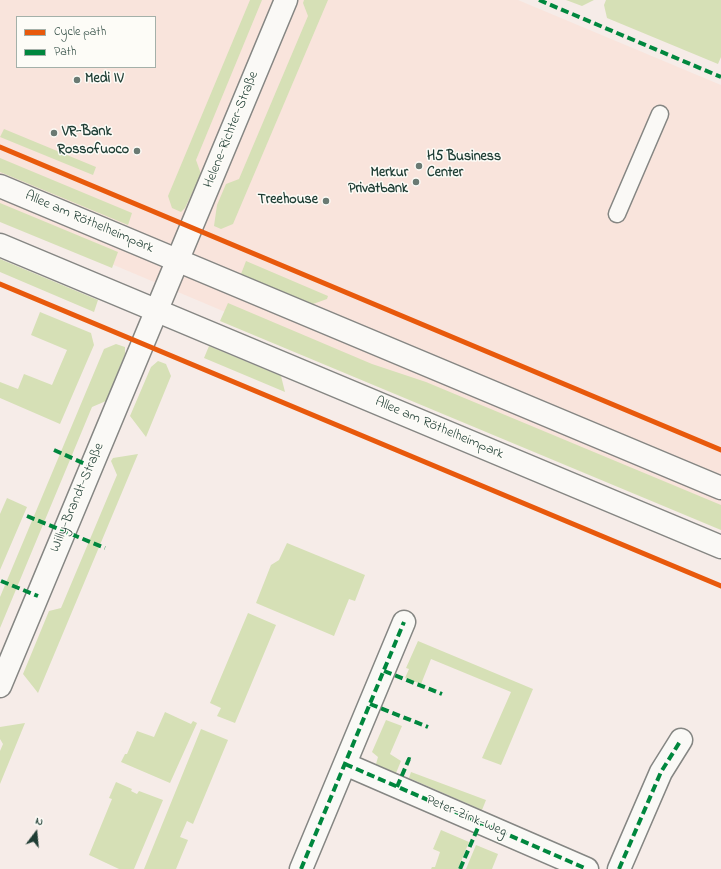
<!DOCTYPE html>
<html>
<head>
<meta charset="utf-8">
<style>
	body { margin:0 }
	#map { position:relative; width:721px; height:869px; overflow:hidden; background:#f6ece8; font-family:"Indie Flower",sans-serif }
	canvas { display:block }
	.legend { position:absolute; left:16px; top:16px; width:140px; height:52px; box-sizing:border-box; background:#fdfcf7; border:1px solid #a4b0a9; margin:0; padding:5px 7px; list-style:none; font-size:12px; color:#1f3d34 }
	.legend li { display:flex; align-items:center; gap:8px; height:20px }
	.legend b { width:20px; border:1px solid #a4b0a9 }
	.north { position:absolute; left:16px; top:813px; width:40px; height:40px; -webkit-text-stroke:3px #fdfcf7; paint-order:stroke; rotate:16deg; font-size:11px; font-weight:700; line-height:16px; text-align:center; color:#1f3d34 }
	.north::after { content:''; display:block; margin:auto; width:14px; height:18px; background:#1f3d34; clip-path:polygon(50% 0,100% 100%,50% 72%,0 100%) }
</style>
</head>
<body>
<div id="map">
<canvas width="721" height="869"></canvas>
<ul class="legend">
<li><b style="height:5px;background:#e8590c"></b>Cycle path</li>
<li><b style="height:5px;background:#00873e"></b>Path</li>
</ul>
<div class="north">N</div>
</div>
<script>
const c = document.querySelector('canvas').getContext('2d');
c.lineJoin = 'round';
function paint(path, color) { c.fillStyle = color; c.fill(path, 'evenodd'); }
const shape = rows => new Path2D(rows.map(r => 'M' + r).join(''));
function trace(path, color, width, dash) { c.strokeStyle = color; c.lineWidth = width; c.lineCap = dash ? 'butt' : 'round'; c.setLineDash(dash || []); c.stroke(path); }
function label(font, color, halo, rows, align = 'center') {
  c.font = font + ' "Indie Flower",sans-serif'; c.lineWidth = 3; c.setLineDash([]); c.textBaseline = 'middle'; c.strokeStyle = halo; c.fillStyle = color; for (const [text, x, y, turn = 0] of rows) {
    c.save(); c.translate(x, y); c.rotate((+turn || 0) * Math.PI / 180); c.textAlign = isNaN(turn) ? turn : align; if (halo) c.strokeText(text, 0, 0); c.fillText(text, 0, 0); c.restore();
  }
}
const built = shape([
	[0,0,518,0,721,85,721,521,0,217],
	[17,17,155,17,155,67,17,67]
]);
const green = shape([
	[250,0,262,0,196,160,201,174,185,208,181,212,172,208,168,196],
	[304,0,328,0,233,224,221,229,214,226,217,205,226,184,239,179,308,16,303,3],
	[566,0,594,0,582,6],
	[606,0,721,0,721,57,718,64,607,18,604,5],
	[4,129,96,167,93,175,0,137],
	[0,158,132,213,128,225,0,172],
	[0,203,118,252,112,268,0,222],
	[0,259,98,300,94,312,0,272],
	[246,261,328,296,327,299,313,304,241,274],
	[228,303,372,364,426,382,721,505,721,530,220,321],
	[40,312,91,333,94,345,60,424,0,398,0,382,18,389,24,374,52,385,67,350,31,335],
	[116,344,125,347,125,354,106,401,92,407,0,628,0,597,104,349],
	[209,346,281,376,285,392,204,358],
	[158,361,166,364,171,376,146,437,130,416,151,367],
	[138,454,38,693,23,674,49,611,61,608,117,475,111,461,113,458],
	[7,498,27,507,0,570,0,514],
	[287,543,365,575,355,601,349,599,334,636,256,603,271,565,279,560],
	[248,613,276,625,235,723,217,716,221,708,210,703],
	[418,641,533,689,501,765,482,758,511,692,431,659,421,684,405,678,409,669,406,668],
	[165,712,191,724,193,721,197,723,170,783,121,762,125,754,127,754,137,731,154,737],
	[386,720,402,726,390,754,401,761,396,773,376,764,378,757,372,752],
	[25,723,0,784,0,751,3,744,0,739,0,727],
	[201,729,228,740,193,824,187,821,180,837,188,840,176,869,144,869],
	[411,772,486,800,482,810,409,778],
	[116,782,132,789,131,791,137,794,139,791,163,800,134,869,119,869,89,855,112,799,109,798],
	[441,830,469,842,458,869,431,869,432,867,435,867,440,852,433,849],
	[476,845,498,854,492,869,466,869]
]);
const lane = shape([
	[617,214,660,114]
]);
const street = shape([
	[0,686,286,0],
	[345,764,587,869],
	[301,869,404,622],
	[619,869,661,772,681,740]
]);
const secondary = shape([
	[0,186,721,488],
	[0,245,721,547]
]);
const quiet = shape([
	[539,0,721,77],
	[54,450,92,467],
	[27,516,105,548],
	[1,581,38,596],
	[384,671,442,694],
	[370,704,428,727],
	[345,764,587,869],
	[397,787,409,759,414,761],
	[301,869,404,622],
	[460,869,480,823],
	[619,869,661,772,681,740]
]);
const cycleway = shape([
	[0,147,721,450],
	[0,284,721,586]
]);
const markers = [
	[77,80,4,"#6a7a73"],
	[54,133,4,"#6a7a73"],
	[137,151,4,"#6a7a73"],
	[419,166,4,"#6a7a73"],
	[416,182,4,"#6a7a73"],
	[326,201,4,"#6a7a73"]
];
const poiNames = [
	["Medi IV",85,80],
	["VR-Bank",62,133],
	["Rossofuoco",129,151,"right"],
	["H5 Business",427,158],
	["Center",427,174],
	["Merkur",408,174,"right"],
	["Privatbank",408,190,"right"],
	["Treehouse",318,201,"right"]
];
const streetNames = [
	["Helene-Richter-Straße",232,130,-68],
	["Allee am Röthelheimpark",89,223,23],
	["Allee am Röthelheimpark",439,429,23],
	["Willy-Brandt-Straße",78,498,-67],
	["Peter-Zink-Weg",466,817,23]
];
paint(built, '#f9e4dc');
paint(green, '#d6e0b6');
trace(lane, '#858683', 19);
trace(street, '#858683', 25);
trace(secondary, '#858683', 25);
trace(lane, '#faf9f6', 16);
trace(street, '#faf9f6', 22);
trace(secondary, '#faf9f6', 22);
trace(quiet, '#00873e', 4, [8, 4]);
trace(cycleway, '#e8590c', 5);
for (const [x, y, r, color] of markers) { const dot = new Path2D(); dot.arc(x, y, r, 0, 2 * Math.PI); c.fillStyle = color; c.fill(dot); trace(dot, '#fdfcf7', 1.5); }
label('bold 14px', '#1f3d34', '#fdfcf7', poiNames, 'left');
label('14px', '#1f3d34', '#fdfcf7', streetNames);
</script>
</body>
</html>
